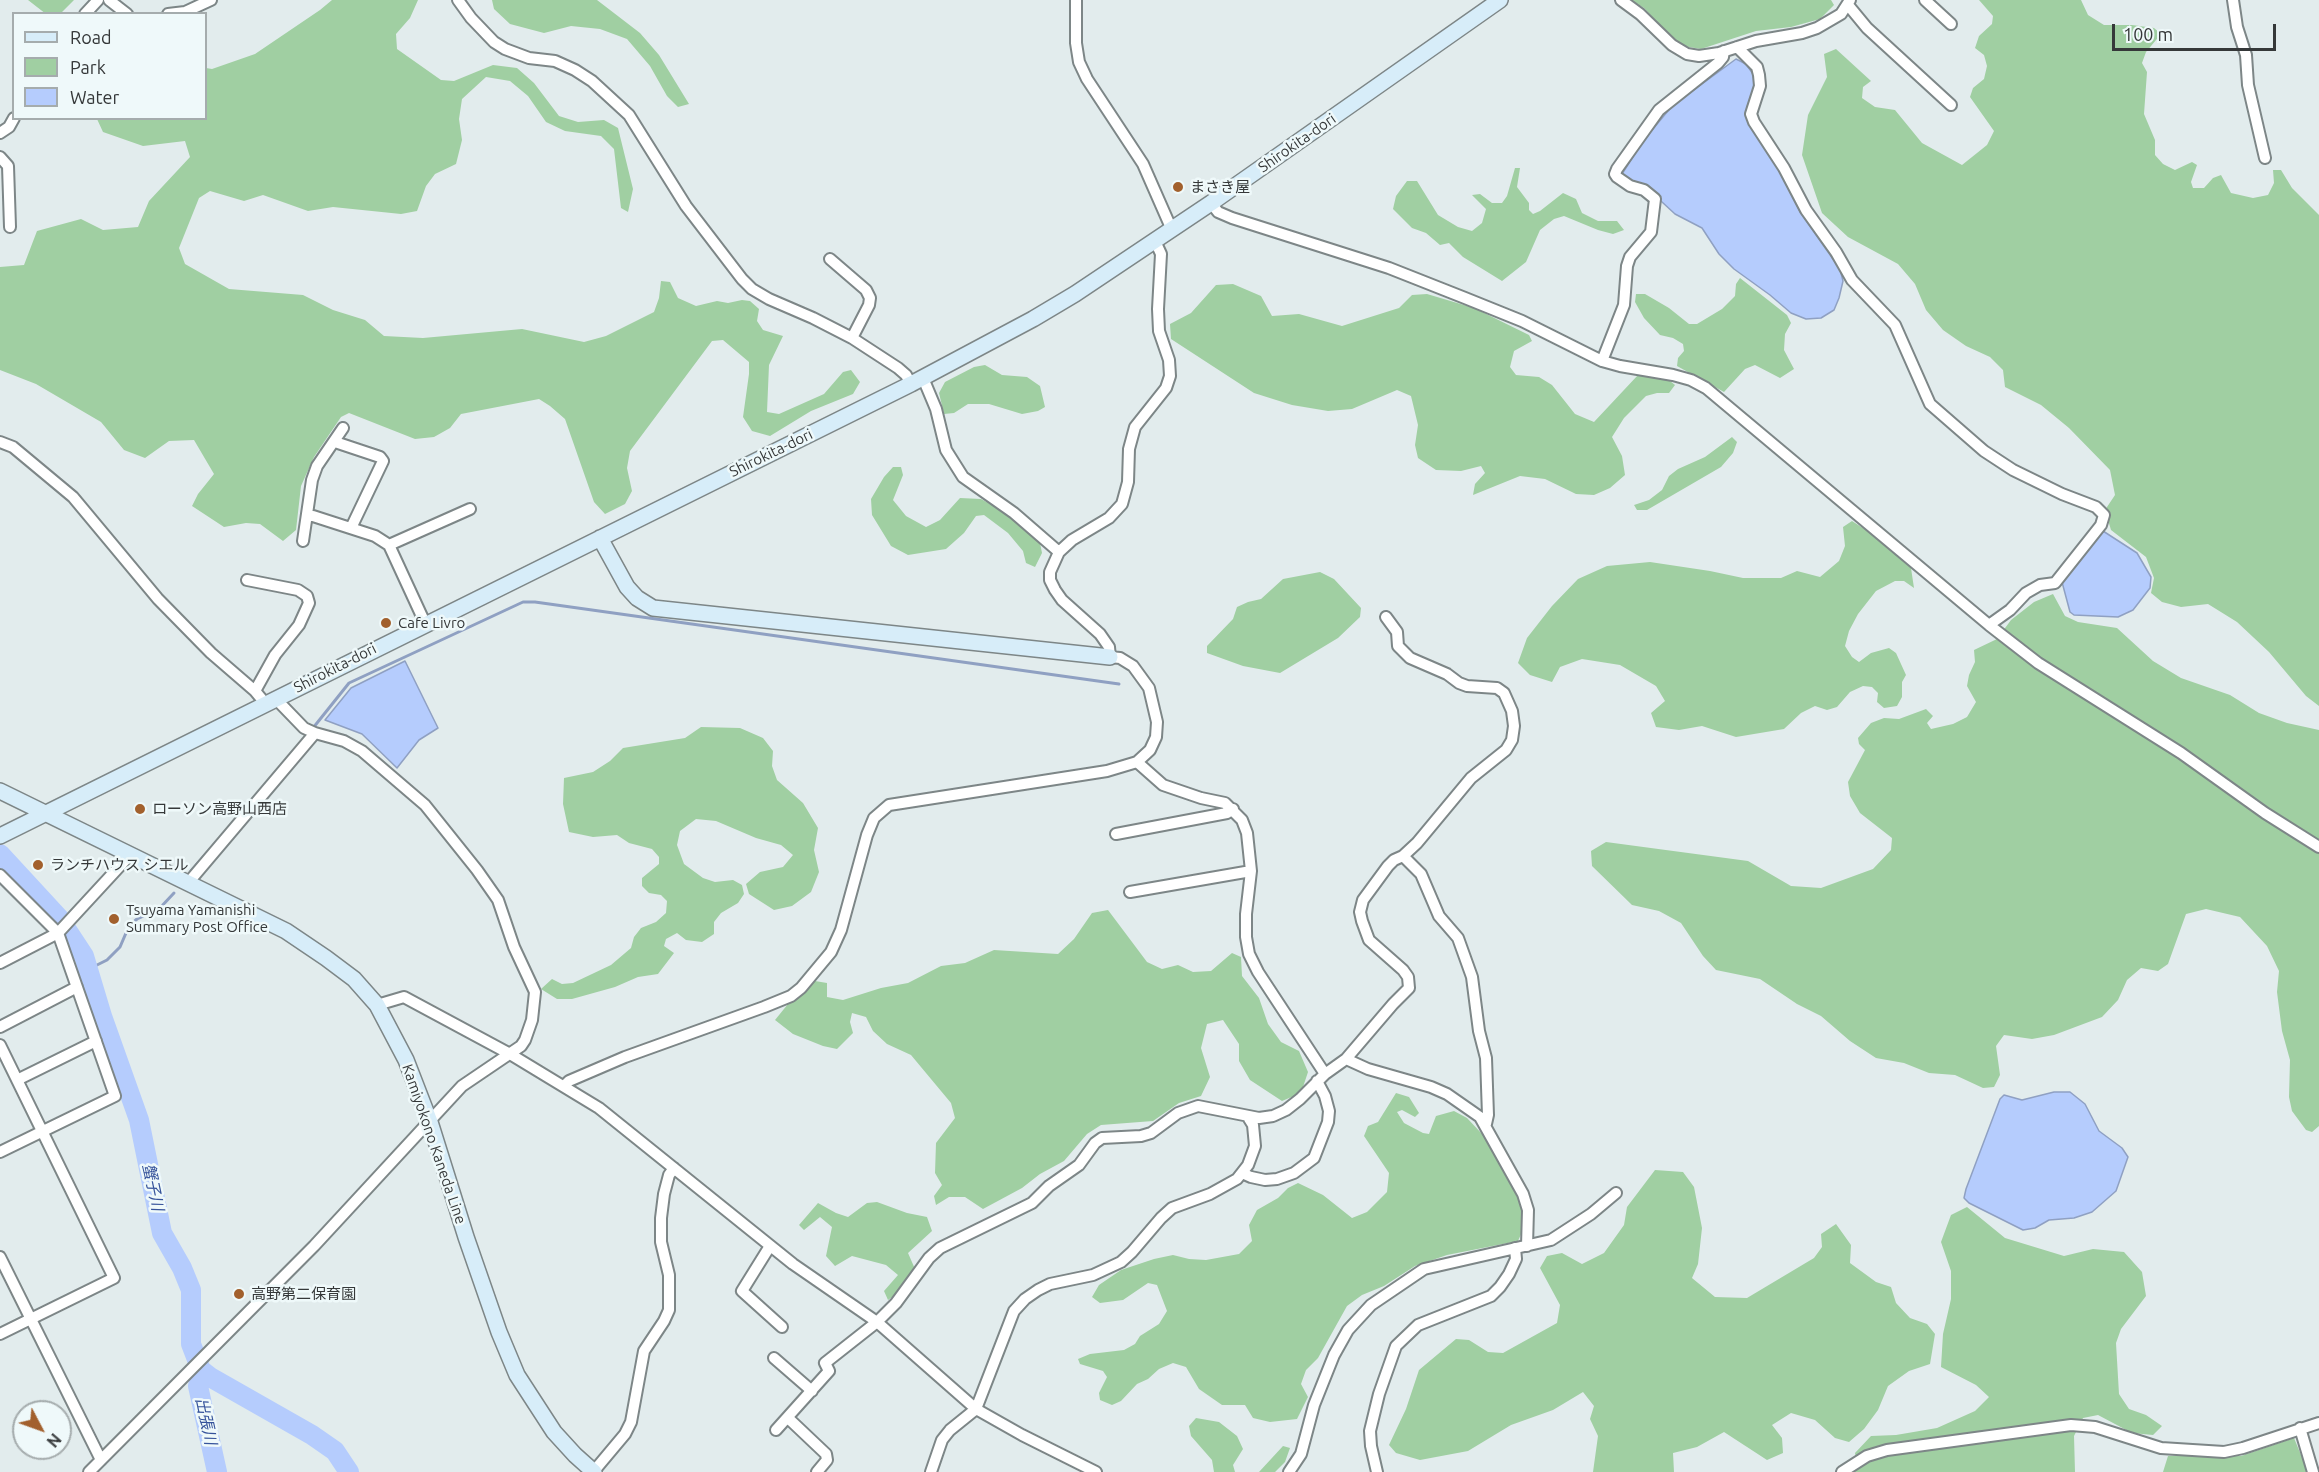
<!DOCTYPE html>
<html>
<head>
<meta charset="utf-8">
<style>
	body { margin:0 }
	#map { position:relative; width:2319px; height:1472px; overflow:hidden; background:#e2eced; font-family:Ubuntu,sans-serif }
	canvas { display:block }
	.legend { position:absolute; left:12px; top:12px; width:195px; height:108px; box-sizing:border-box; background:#eff9fa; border:2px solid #a5acad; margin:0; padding:8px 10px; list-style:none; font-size:18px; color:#353839 }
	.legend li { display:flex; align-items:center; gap:12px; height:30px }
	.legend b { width:30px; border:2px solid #a5acad }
	.north { position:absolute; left:12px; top:1400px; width:60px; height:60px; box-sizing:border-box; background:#eff9fa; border:2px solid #a5acad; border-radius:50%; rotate:131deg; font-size:16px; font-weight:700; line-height:24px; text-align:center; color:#353839 }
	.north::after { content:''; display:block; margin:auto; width:21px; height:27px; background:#a2602d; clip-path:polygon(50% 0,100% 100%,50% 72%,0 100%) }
	.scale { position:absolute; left:2112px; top:24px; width:164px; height:27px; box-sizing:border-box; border:3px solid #353839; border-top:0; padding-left:8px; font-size:18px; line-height:21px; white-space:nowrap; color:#353839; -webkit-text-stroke:4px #eff9fa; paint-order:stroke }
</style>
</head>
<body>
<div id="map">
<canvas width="2319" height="1472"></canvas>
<ul class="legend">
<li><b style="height:8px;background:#d7edf9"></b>Road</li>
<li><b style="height:16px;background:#a0cfa2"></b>Park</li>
<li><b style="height:16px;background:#b5ccfd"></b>Water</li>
</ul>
<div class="north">N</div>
<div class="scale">100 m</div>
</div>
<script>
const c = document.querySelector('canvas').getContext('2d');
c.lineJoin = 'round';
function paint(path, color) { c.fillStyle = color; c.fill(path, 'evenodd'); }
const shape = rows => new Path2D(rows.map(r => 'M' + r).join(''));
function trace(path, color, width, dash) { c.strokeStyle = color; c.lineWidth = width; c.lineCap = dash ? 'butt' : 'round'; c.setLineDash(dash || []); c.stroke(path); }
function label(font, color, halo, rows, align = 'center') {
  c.font = font + ' Ubuntu,"Noto Sans JP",sans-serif'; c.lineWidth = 5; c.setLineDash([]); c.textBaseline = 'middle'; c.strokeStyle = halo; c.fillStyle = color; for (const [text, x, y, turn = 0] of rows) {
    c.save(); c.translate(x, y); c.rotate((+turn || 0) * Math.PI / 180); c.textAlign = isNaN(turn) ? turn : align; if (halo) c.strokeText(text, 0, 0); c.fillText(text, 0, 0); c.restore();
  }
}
const green = shape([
	[28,0,74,0,61,13,46,14],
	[332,0,418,0,410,18,396,34,397,49,441,80,454,81,493,65,517,68,534,83,559,116,578,122,604,120,618,128,633,189,628,212,621,208,614,149,601,136,565,131,546,122,528,96,510,81,486,77,462,99,459,119,462,140,456,164,435,174,426,186,417,211,401,214,333,207,308,211,263,195,244,201,210,191,199,198,179,248,185,264,229,289,303,295,333,310,365,320,384,336,423,338,522,329,584,342,606,336,654,312,659,298,661,281,670,282,678,298,696,306,717,301,728,303,742,300,750,301,759,309,757,321,763,330,783,336,769,365,767,412,779,414,824,394,843,372,851,370,860,382,853,394,811,411,770,436,752,431,743,417,749,374,749,362,723,340,712,341,630,451,627,468,632,491,625,504,605,514,594,502,565,419,550,406,539,399,461,414,450,428,434,437,415,439,349,413,341,417,314,457,301,486,296,530,283,541,260,524,246,523,224,527,192,506,198,494,214,474,194,440,169,441,145,458,124,450,101,422,36,384,0,370,0,267,24,265,37,231,81,219,103,230,138,227,149,201,190,157,185,141,143,146,103,132,97,119,206,118,206,68,212,69,255,54,320,10],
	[492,0,597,0,640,33,659,55,689,104,678,107,667,96,650,66,627,39,600,29,571,26,544,33,510,24,494,9],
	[1631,0,1831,0,1834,5,1820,19,1791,27,1756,31,1701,49,1683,46,1671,38,1644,8],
	[1979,0,2081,0,2088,15,2104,25,2132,25,2154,28,2161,34,2146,52,2142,63,2147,72,2144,114,2155,140,2155,155,2163,164,2175,170,2192,162,2197,165,2191,182,2193,188,2204,188,2213,178,2221,175,2231,193,2253,198,2268,195,2274,183,2273,170,2281,170,2292,188,2319,215,2319,706,2306,696,2269,652,2237,622,2208,604,2181,607,2162,602,2151,593,2154,578,2146,557,2111,530,2105,510,2115,495,2110,470,2069,428,2041,405,2005,387,2003,370,1990,357,1966,346,1943,330,1926,310,1915,284,1898,264,1848,237,1822,213,1802,155,1808,115,1827,77,1824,54,1836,49,1871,81,1863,87,1862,98,1875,107,1895,110,1922,143,1962,165,1987,145,1994,131,1970,97,1973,88,1984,79,1987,66,1984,55,1975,48,1979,36,1992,24,1993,16],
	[1515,168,1520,168,1517,187,1529,203,1529,210,1533,214,1540,211,1563,193,1576,199,1582,213,1598,221,1617,221,1624,230,1613,234,1598,230,1564,216,1554,219,1540,230,1526,262,1502,281,1463,257,1449,243,1440,245,1426,233,1412,228,1393,209,1396,196,1407,181,1417,181,1438,215,1458,227,1472,231,1482,223,1486,209,1472,195,1480,194,1492,203,1502,203,1507,196],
	[1740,278,1787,315,1791,323,1785,334,1784,350,1794,369,1780,378,1755,365,1745,369,1724,392,1677,366,1678,358,1684,351,1683,344,1673,338,1660,335,1644,318,1635,302,1636,294,1645,294,1669,308,1689,324,1697,324,1722,309,1735,296,1736,284],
	[1233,284,1261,296,1272,316,1299,314,1342,326,1399,308,1412,295,1427,294,1474,308,1529,335,1532,341,1514,351,1510,367,1516,375,1539,377,1552,385,1575,414,1594,422,1638,375,1670,381,1675,385,1669,393,1657,393,1646,396,1624,418,1612,437,1622,456,1625,475,1610,488,1594,495,1576,494,1545,479,1520,476,1473,495,1475,484,1485,473,1481,466,1461,471,1436,470,1418,458,1415,445,1418,425,1411,396,1397,390,1352,409,1328,411,1292,405,1254,393,1171,339,1170,324,1191,313,1216,285],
	[985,365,1002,375,1027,377,1040,386,1045,407,1038,411,1022,414,989,404,968,404,954,413,944,414,939,393,945,382,974,367],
	[1732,437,1737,442,1733,453,1721,467,1647,510,1637,510,1634,505,1649,500,1662,490,1669,476,1678,469,1705,457],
	[893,467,901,467,903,475,893,500,906,516,926,527,940,520,960,498,981,499,1008,514,1040,543,1042,553,1035,567,1026,563,1023,551,1008,533,984,515,976,516,964,533,946,549,908,555,891,546,872,515,871,499,884,477],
	[1852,521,1869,532,1911,568,1914,588,1904,581,1895,581,1876,591,1858,614,1849,631,1845,646,1852,657,1859,662,1871,653,1889,648,1896,653,1906,675,1902,682,1902,697,1897,706,1884,708,1877,702,1878,693,1872,687,1863,686,1850,692,1837,707,1827,710,1815,706,1801,713,1784,729,1736,737,1702,726,1679,730,1656,727,1651,713,1665,701,1656,686,1620,665,1582,659,1560,667,1552,682,1530,675,1518,663,1527,638,1552,606,1578,579,1607,566,1650,562,1710,571,1743,578,1781,578,1797,571,1820,577,1839,561,1845,546,1843,527],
	[1320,572,1334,579,1361,608,1360,617,1338,638,1280,673,1243,666,1207,653,1207,646,1233,619,1237,607,1248,602,1261,599,1283,579],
	[2053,594,2065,616,2078,622,2117,628,2153,661,2181,678,2230,695,2259,713,2287,723,2319,730,2319,1126,2312,1132,2306,1130,2292,1111,2289,1097,2290,1060,2282,1031,2277,992,2279,971,2267,946,2240,917,2206,909,2186,914,2168,964,2158,971,2141,968,2127,980,2118,1000,2102,1017,2054,1035,2032,1039,2004,1035,1996,1046,2000,1075,1994,1087,1983,1088,1955,1075,1929,1073,1904,1063,1876,1058,1850,1041,1821,1016,1797,1004,1760,979,1716,970,1703,956,1681,923,1659,911,1632,905,1592,866,1591,851,1606,842,1748,861,1791,886,1821,888,1873,869,1891,850,1892,838,1860,813,1850,796,1848,782,1865,750,1859,744,1858,738,1871,723,1884,718,1899,719,1926,709,1933,716,1927,723,1931,729,1953,724,1967,717,1976,702,1967,686,1969,675,1975,662,1974,650,1997,639,2011,620,2034,602],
	[701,727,740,728,763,738,773,751,772,766,777,780,803,803,818,828,814,850,819,872,811,892,792,906,774,910,749,894,746,884,760,872,783,867,793,855,781,845,756,838,716,821,696,819,680,831,677,845,684,864,703,878,715,882,733,880,742,885,744,894,738,903,721,913,714,922,714,934,702,942,686,940,677,933,666,939,664,946,674,953,658,974,638,977,615,987,572,999,557,999,541,989,552,979,562,984,573,983,611,965,631,948,634,937,641,928,656,922,666,913,667,901,661,895,649,893,642,886,642,878,659,864,659,857,652,849,629,843,617,835,593,837,569,832,563,804,564,778,593,772,610,761,623,748,685,738],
	[1108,910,1147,962,1162,969,1178,965,1193,972,1211,971,1232,953,1241,957,1242,976,1259,998,1268,1024,1281,1042,1299,1051,1308,1072,1301,1093,1282,1101,1250,1080,1239,1061,1239,1044,1223,1020,1207,1024,1201,1048,1210,1077,1201,1096,1179,1103,1153,1121,1101,1125,1087,1134,1064,1161,1040,1174,1022,1188,983,1209,965,1197,949,1197,936,1205,934,1196,942,1185,935,1173,936,1143,955,1118,951,1103,911,1055,887,1044,873,1031,866,1017,852,1013,850,1022,853,1033,837,1049,823,1046,793,1034,775,1020,788,1004,815,981,827,983,827,997,843,1000,881,988,908,983,941,966,965,963,994,950,1058,954,1074,939,1092,913],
	[1396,1093,1409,1097,1419,1113,1415,1117,1402,1110,1397,1112,1404,1123,1423,1133,1429,1134,1436,1116,1454,1111,1467,1118,1483,1135,1524,1209,1522,1232,1518,1241,1447,1255,1415,1266,1384,1286,1362,1295,1347,1306,1318,1358,1306,1370,1301,1384,1308,1397,1297,1419,1270,1422,1253,1418,1245,1405,1222,1405,1199,1389,1186,1367,1173,1363,1159,1369,1148,1379,1137,1384,1121,1401,1112,1405,1100,1400,1099,1393,1107,1377,1103,1371,1080,1364,1078,1359,1090,1354,1124,1350,1135,1344,1140,1336,1159,1324,1167,1311,1157,1285,1148,1283,1123,1300,1100,1303,1092,1297,1099,1285,1121,1270,1154,1259,1173,1255,1189,1259,1206,1260,1239,1254,1252,1241,1249,1225,1257,1210,1278,1198,1288,1188,1298,1183,1323,1195,1352,1218,1367,1212,1387,1192,1389,1173,1364,1136,1368,1126,1378,1122],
	[1655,1170,1683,1172,1694,1187,1702,1228,1698,1264,1692,1278,1715,1297,1747,1298,1814,1258,1822,1247,1821,1234,1836,1224,1851,1245,1850,1263,1876,1282,1891,1287,1896,1303,1910,1318,1927,1324,1935,1334,1930,1364,1909,1371,1888,1386,1878,1410,1864,1429,1849,1442,1835,1438,1815,1420,1791,1413,1772,1425,1782,1438,1783,1453,1767,1460,1724,1432,1697,1447,1673,1453,1674,1472,1593,1472,1598,1436,1590,1419,1594,1406,1583,1392,1553,1410,1511,1425,1468,1451,1420,1460,1396,1453,1389,1445,1406,1409,1419,1370,1456,1339,1469,1340,1488,1352,1503,1353,1557,1323,1560,1305,1540,1268,1547,1256,1562,1253,1582,1264,1604,1253,1624,1225,1627,1207],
	[877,1202,907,1213,927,1217,932,1231,908,1253,915,1269,902,1290,888,1300,884,1291,898,1275,886,1265,852,1256,835,1266,826,1256,832,1227,820,1217,804,1230,799,1225,818,1203,836,1213,848,1217,867,1203],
	[1967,1207,2005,1238,2064,1256,2093,1249,2124,1252,2142,1272,2146,1296,2121,1329,2116,1343,2119,1394,2129,1409,2146,1415,2162,1426,2153,1435,2132,1433,2098,1415,2083,1418,2074,1436,2075,1472,1852,1472,1858,1468,1855,1453,1871,1436,1896,1435,1937,1428,1975,1411,1989,1397,1976,1385,1941,1367,1943,1334,1951,1299,1951,1271,1941,1242,1951,1215],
	[1196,1418,1219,1422,1237,1436,1243,1449,1233,1465,1235,1472,1214,1472,1212,1460,1191,1436,1189,1426],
	[2294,1438,2308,1472,2163,1472,2168,1456,2241,1456],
	[1283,1446,1290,1448,1285,1462,1275,1472,1259,1472]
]);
const water = shape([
	[1736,59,1746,64,1753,74,1755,85,1747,107,1746,115,1751,127,1773,158,1800,212,1840,269,1843,281,1839,298,1834,310,1821,318,1806,319,1791,313,1770,295,1734,269,1719,254,1702,228,1675,214,1649,190,1626,179,1622,174,1643,141,1672,106,1736,59],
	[2103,531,2137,553,2151,577,2150,588,2133,610,2118,617,2074,615,2070,612,2062,582,2103,531],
	[405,661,438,728,419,740,397,768,362,734,325,720,351,688,405,661],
	[2054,1092,2070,1092,2085,1104,2099,1131,2122,1148,2128,1157,2116,1191,2092,1212,2074,1218,2049,1220,2035,1228,2023,1230,1969,1203,1964,1198,1966,1189,2000,1099,2004,1095,2022,1100,2054,1092]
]);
const stream = shape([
	[313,728,349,683,523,602,535,602,1119,684],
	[191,871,211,848],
	[89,969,107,960,120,947,129,926,137,919,159,909,174,893]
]);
const river = shape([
	[0,854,59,918,84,956,102,1016,139,1120,162,1233,182,1268,191,1290,191,1344,201,1370,210,1377,312,1435,335,1451,349,1472],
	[201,1370,198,1386,217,1472]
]);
const street = shape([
	[109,0,127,14],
	[458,0,471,18,494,42,505,49,529,58,555,61,575,70,592,81,629,115,686,206,742,279,752,289,769,299,813,318,852,338,898,368,906,375,911,384],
	[1076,0,1076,43,1079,62,1087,79,1143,164,1172,230],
	[1621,0,1640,14,1672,45,1687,54,1699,56,1719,53,1756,41,1802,33,1817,28,1841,14,1850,0],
	[1925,0,1951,24],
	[2233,0,2237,27,2246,55,2248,85,2265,158],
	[1848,5,1867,28,1951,105],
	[85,14,98,0],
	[168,14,185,12,211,0],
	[1737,47,1757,67,1759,75,1760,86,1751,114,1754,122,1784,168,1806,210,1836,252,1852,280,1895,325,1930,404,1984,451,2013,470,2062,494,2096,507,2104,515,2101,525,2055,583,2040,585,2026,593,2010,610,1989,625],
	[0,133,9,127,14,118],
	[0,157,8,166,10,227],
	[1211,203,1218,212,1232,218,1389,268,1465,298,1522,321,1602,361,1620,366,1673,375,1691,380,1706,388,1989,625,2038,663,2181,753,2265,813,2319,847],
	[830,259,866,290,870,298,869,305,852,338],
	[1602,361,1624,305,1627,266,1630,257,1651,232,1655,199,1644,190,1630,186,1617,177,1615,174,1617,169,1659,110,1718,63,1723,57,1724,51],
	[923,378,936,409,946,450,963,477,1014,513,1059,552],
	[0,442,13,447,73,497,158,599,211,653,255,691,265,703],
	[335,442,380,457,383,461,351,528],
	[307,516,313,516,375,536,389,545],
	[303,541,312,480,317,466,343,428],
	[247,580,298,590,307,596,309,603,299,625,275,655,255,691],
	[425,623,389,545,470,509],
	[275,698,304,728,315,733],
	[1137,762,1163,785,1201,798,1225,803,1242,820,1247,833,1251,871,1246,914,1246,937,1249,954,1258,972,1325,1074],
	[1116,834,1227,813,1233,809],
	[1403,856,1421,874,1439,916,1458,938,1472,977,1479,1031,1486,1058,1488,1115,1486,1124],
	[0,875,58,933,115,1096,0,1152],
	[1130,892,1251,871],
	[0,963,58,933,130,855],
	[377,1005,404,997,510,1054,599,1108,793,1264,877,1322,976,1409,1022,1435,1096,1472],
	[0,1027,77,987],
	[0,1045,114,1278,0,1334],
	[1346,1059,1368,1069,1431,1087,1447,1094,1480,1117,1523,1194,1528,1210,1527,1246],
	[17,1080,96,1041],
	[564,1086,569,1081,625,1057,764,1007,791,996,801,988,831,952,841,930,867,835,874,818,889,805,1107,771,1137,762,1150,750,1156,737,1157,722,1149,688,1133,666,1120,658,1110,657,1109,647,1100,634,1062,600,1055,590,1050,580,1050,572,1059,552,1072,540,1109,518,1122,504,1128,482,1129,449,1135,427,1166,388,1170,376,1169,360,1159,331,1158,309,1161,254,1155,241],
	[1242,1173,1251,1177,1265,1180,1277,1179,1294,1173,1314,1158,1328,1122,1329,1111,1325,1096,1317,1081],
	[770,1246,742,1291,782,1327],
	[0,1257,101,1460],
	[774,1358,812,1391],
	[788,1418,826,1454,827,1460,817,1472],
	[2300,1428,2313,1472],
	[776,1430,829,1371,825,1363,877,1322,896,1303,929,1258,940,1248,1032,1203,1049,1186,1079,1165,1095,1143,1102,1138,1141,1136,1151,1133,1178,1113,1198,1106,1259,1118,1273,1116,1286,1110,1300,1099,1325,1074,1346,1059,1393,1004,1409,988,1408,977,1403,970,1369,940,1362,921,1360,912,1363,900,1388,866,1394,860,1403,856,1417,843,1471,778,1506,750,1512,740,1514,726,1512,711,1504,693,1497,688,1467,686,1459,683,1447,674,1410,658,1398,646,1397,632,1386,617],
	[594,1471,625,1434,631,1422,644,1351,664,1321,669,1310,669,1275,661,1242,661,1218,664,1194,669,1175,674,1168],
	[89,1472,314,1246,462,1086,521,1046,525,1040,532,1020,535,992,514,947,498,900,477,870,425,805,362,751,344,741,315,733,188,883],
	[931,1472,942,1440,950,1430,976,1409,1014,1311,1025,1299,1038,1290,1050,1284,1093,1275,1121,1262,1132,1252,1161,1218,1172,1208,1210,1194,1237,1179,1248,1165,1255,1146,1253,1125,1248,1117],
	[1289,1472,1301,1454,1314,1405,1334,1355,1348,1330,1371,1305,1424,1269,1551,1240,1591,1214,1616,1193],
	[1377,1472,1371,1446,1370,1431,1379,1394,1396,1346,1418,1325,1491,1296,1500,1287,1509,1274,1516,1259,1515,1248],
	[1842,1472,1867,1456,1887,1450,2071,1425,2095,1427,2161,1448,2224,1452,2243,1448,2319,1423]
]);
const secondary = shape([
	[600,538,627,587,637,598,653,608,1110,657],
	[0,791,286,931,326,958,354,979,377,1005,406,1060,430,1122,466,1237,499,1332,517,1375,554,1432,575,1455,594,1472],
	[0,836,911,384,1033,319,1075,294,1211,203,1500,0]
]);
const markers = [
	[1178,187,6,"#a2602d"],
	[386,623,6,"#a2602d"],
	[140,809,6,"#a2602d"],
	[38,865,6,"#a2602d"],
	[114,919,6,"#a2602d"],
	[239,1294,6,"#a2602d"]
];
const streetNames = [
	["Shirokita-dori",1297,143,-35],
	["Shirokita-dori",771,453,-26],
	["Shirokita-dori",335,668,-27],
	["Kamiyokono Kaneda Line",434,1144,71]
];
const poiNames = [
	["まさき屋",1190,187],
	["Cafe Livro",398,623],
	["ローソン高野山西店",152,809],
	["ランチハウス シエル",50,865],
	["Tsuyama Yamanishi",126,910],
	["Summary Post Office",126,927],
	["高野第二保育園",251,1294]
];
const waterNames = [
	["蟹子川",153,1187,78],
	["出張川",206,1421,78]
];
paint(green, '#a0cfa2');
paint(water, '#b5ccfd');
trace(water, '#8fa0c2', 1.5);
trace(stream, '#8fa0c2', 3);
trace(river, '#b5ccfd', 20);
trace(street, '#7d8687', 14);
trace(secondary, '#7d8687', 18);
trace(street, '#fff', 10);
trace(secondary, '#d7edf9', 15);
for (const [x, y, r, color] of markers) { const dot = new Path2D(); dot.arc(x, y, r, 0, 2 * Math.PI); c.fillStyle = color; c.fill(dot); trace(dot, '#eff9fa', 2); }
label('15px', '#353839', '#eff9fa', streetNames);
label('15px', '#353839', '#eff9fa', poiNames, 'left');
label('italic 16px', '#36539b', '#eff9fa', waterNames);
</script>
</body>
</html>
